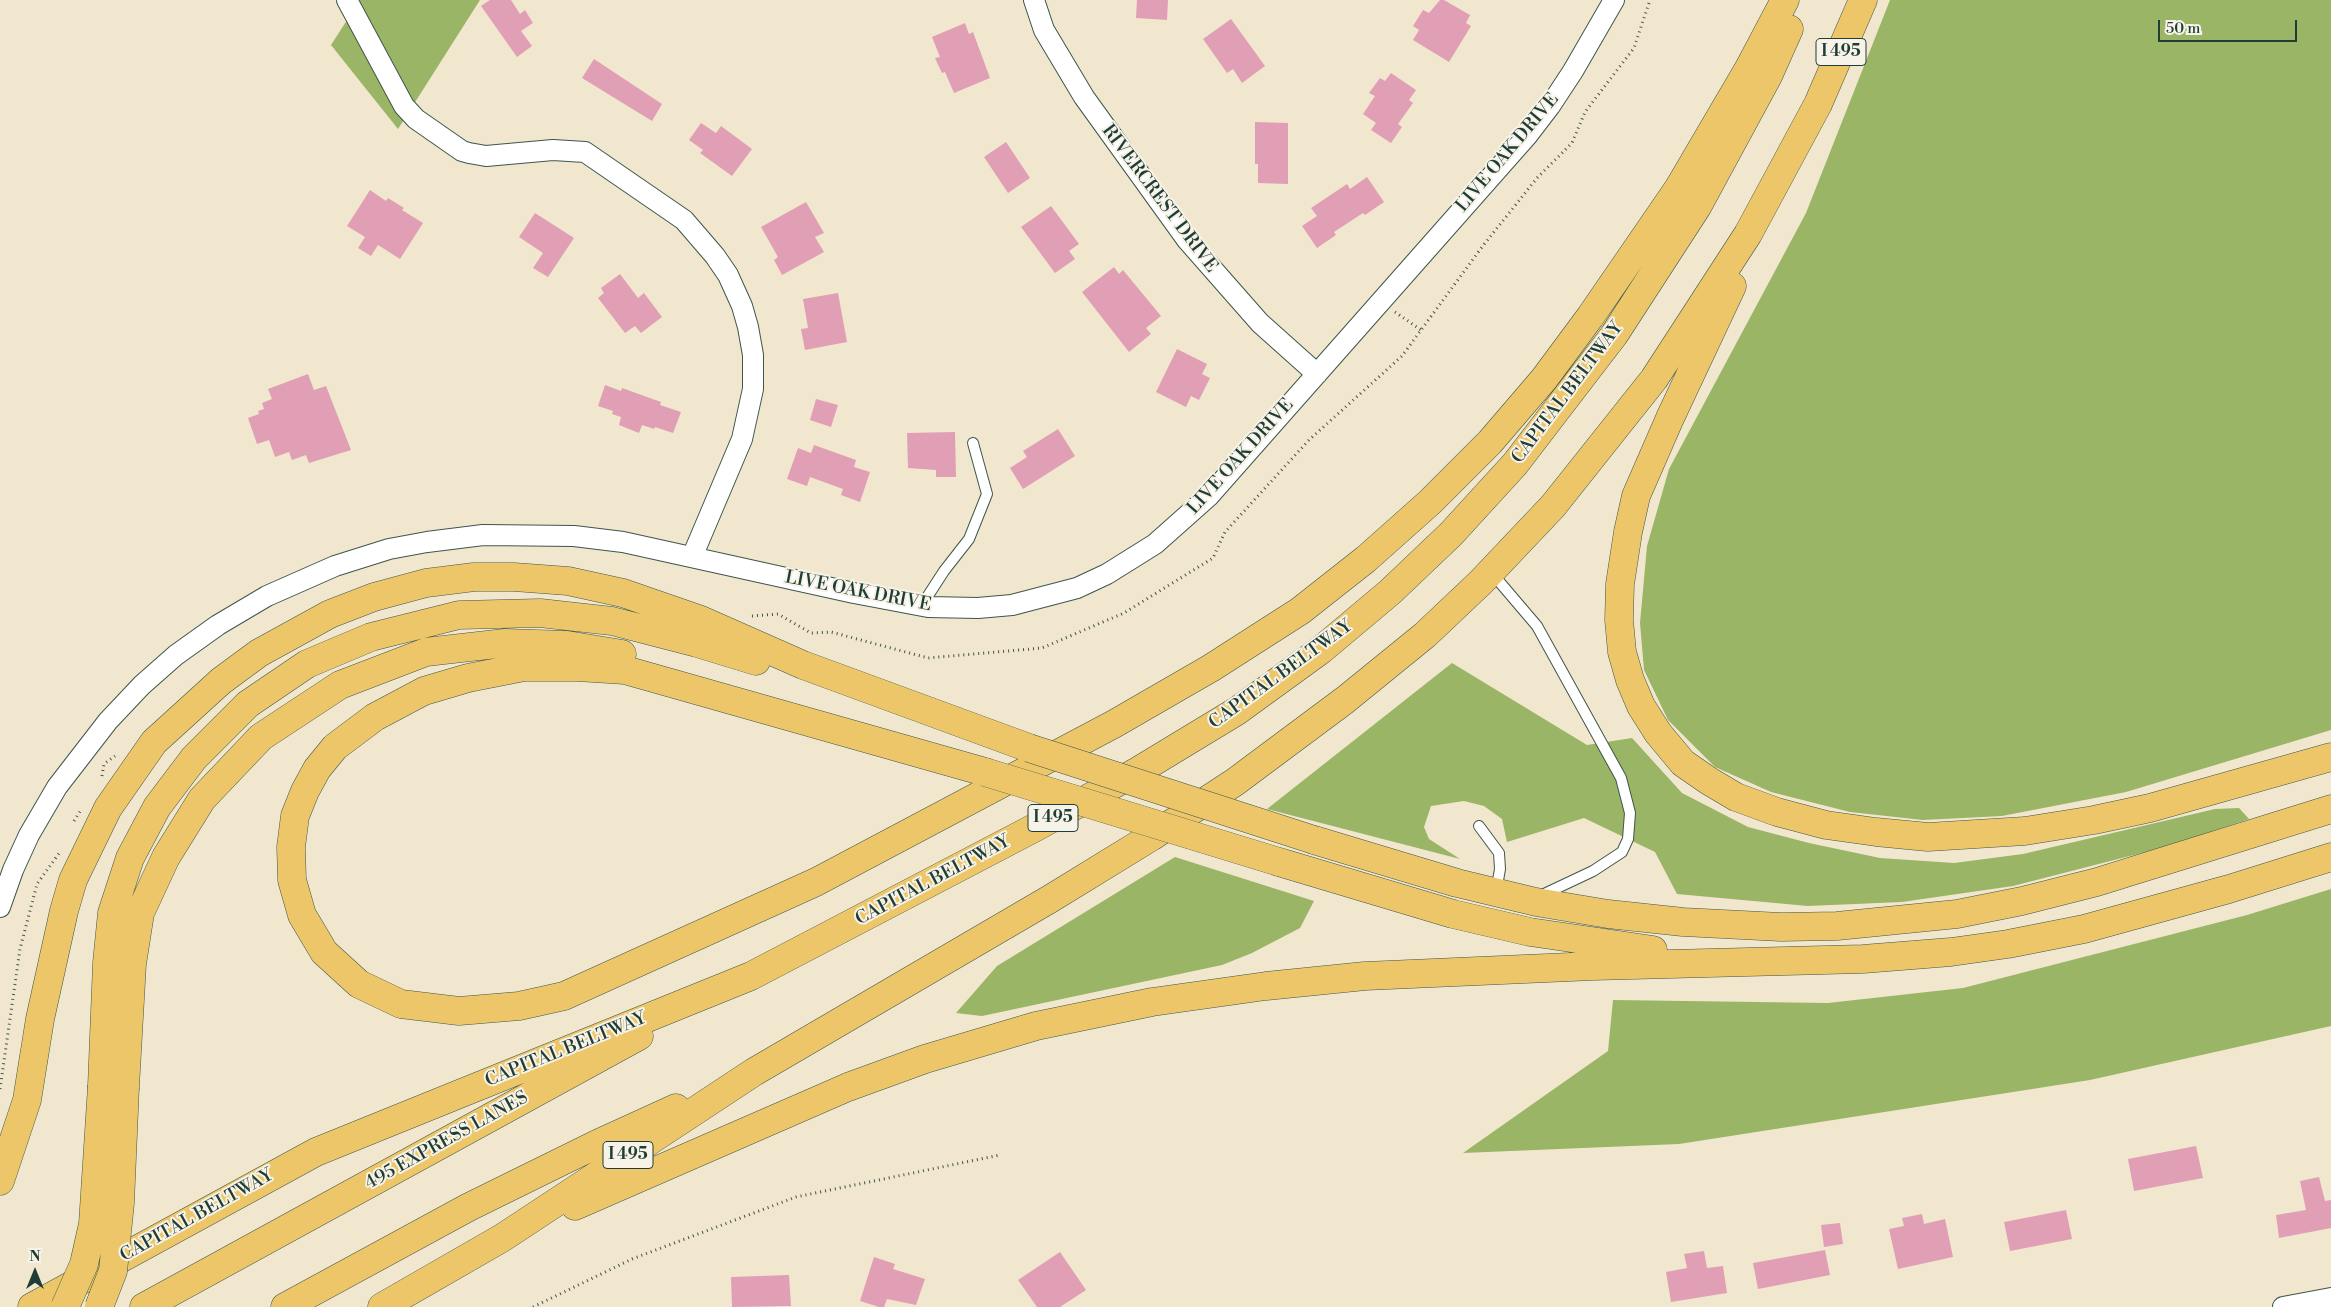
<!DOCTYPE html>
<html>
<head>
<meta charset="utf-8">
<style>
	body { margin:0 }
	#map { position:relative; width:2331px; height:1307px; overflow:hidden; background:#f1e7ce; font-family:"Libre Bodoni",serif }
	canvas { display:block }
	.north { position:absolute; left:10px; top:1247px; width:50px; height:50px; -webkit-text-stroke:4px #f7f3e8; paint-order:stroke; rotate:0deg; font-size:14px; font-weight:700; line-height:20px; text-align:center; color:#1f3d34 }
	.north::after { content:''; display:block; margin:auto; width:18px; height:22px; background:#1f3d34; clip-path:polygon(50% 0,100% 100%,50% 72%,0 100%) }
	.scale { position:absolute; left:2158px; top:20px; width:139px; height:22px; box-sizing:border-box; border:2px solid #1f3d34; border-top:0; padding-left:6px; font-size:15px; line-height:18px; white-space:nowrap; color:#1f3d34; -webkit-text-stroke:4px #f7f3e8; paint-order:stroke }
</style>
</head>
<body>
<div id="map">
<canvas width="2331" height="1307"></canvas>
<div class="north">N</div>
<div class="scale">50 m</div>
</div>
<script>
const c = document.querySelector('canvas').getContext('2d');
c.lineJoin = 'round';
function paint(path, color) { c.fillStyle = color; c.fill(path, 'evenodd'); }
const shape = rows => new Path2D(rows.map(r => 'M' + r).join(''));
function trace(path, color, width, dash) { c.strokeStyle = color; c.lineWidth = width; c.lineCap = dash ? 'butt' : 'round'; c.setLineDash(dash || []); c.stroke(path); }
function label(font, color, halo, rows, align = 'center') {
  c.font = font + ' "Libre Bodoni",serif'; c.lineWidth = 4; c.setLineDash([]); c.textBaseline = 'middle'; c.strokeStyle = halo; c.fillStyle = color; for (const [text, x, y, turn = 0] of rows) {
    c.save(); c.translate(x, y); c.rotate((+turn || 0) * Math.PI / 180); c.textAlign = isNaN(turn) ? turn : align; if (halo) c.strokeText(text, 0, 0); c.fillText(text, 0, 0); c.restore();
  }
}
const forest = shape([
	[360,0,480,0,398,129,331,45],
	[1890,0,2331,0,2331,730,2126,792,2002,816,1923,820,1850,812,1771,792,1715,767,1668,720,1644,670,1640,623,1647,546,1669,469,1806,213],
	[1452,663,1587,745,1632,738,1682,793,1748,827,1809,843,1880,858,1954,863,2023,854,2215,809,2239,808,2249,819,2165,847,2013,886,1902,902,1808,906,1677,894,1655,852,1584,818,1507,842,1502,819,1484,806,1464,801,1431,806,1424,827,1429,839,1460,859,1267,809],
	[1175,857,1314,901,1300,928,1252,953,1222,965,982,1016,956,1013,997,966],
	[2331,889,2331,1026,2090,1080,1679,1144,1463,1153,1608,1051,1613,1000,1828,1003,1963,988,2247,915]
]);
const building = shape([
	[490,0,511,0,520,14,525,10,533,23,521,31,532,46,517,57,481,6],
	[1137,0,1168,0,1167,20,1136,18],
	[1440,0,1444,0,1470,15,1466,23,1471,26,1449,62,1413,40,1419,30,1413,26,1423,10,1429,13],
	[1231,19,1265,66,1242,83,1233,69,1227,73,1203,39],
	[965,23,969,34,973,32,990,78,954,93,945,72,942,73,935,58,940,57,932,37],
	[594,59,662,104,652,121,582,78],
	[1391,73,1416,90,1409,100,1413,103,1398,124,1402,127,1391,143,1371,130,1376,123,1363,114,1375,96,1369,93,1380,78,1385,81],
	[1255,122,1288,123,1288,184,1258,183,1258,164,1255,164],
	[701,123,716,133,721,126,752,149,732,176,700,153,703,150,689,140],
	[1006,142,1030,178,1008,193,984,157],
	[1367,177,1384,202,1365,215,1363,213,1334,232,1336,235,1317,248,1302,226,1317,216,1311,208,1347,184,1350,189],
	[370,190,386,201,388,198,404,208,402,210,423,223,400,259,378,245,371,256,358,248,365,237,347,226],
	[806,202,824,233,815,237,824,252,782,275,774,260,778,257,761,227],
	[1051,206,1079,244,1069,251,1075,259,1055,273,1021,227],
	[535,213,574,238,548,277,533,268,543,253,519,237],
	[1114,267,1119,274,1123,270,1161,316,1146,328,1151,334,1129,352,1082,292],
	[620,274,638,298,644,293,662,317,641,333,635,326,625,333,598,298,604,293,601,288],
	[838,293,847,342,805,350,801,329,808,328,803,299],
	[1177,349,1207,364,1202,374,1210,378,1199,400,1191,396,1186,407,1156,392],
	[308,374,314,390,326,386,351,450,309,463,306,455,292,460,289,452,275,457,269,440,257,444,248,418,259,414,258,411,264,409,262,403,272,399,268,389],
	[605,385,621,391,622,388,661,402,660,405,681,412,673,433,655,427,654,429,642,425,639,433,619,425,621,417,612,414,613,411,598,406],
	[816,399,838,405,831,427,810,420],
	[1058,429,1075,456,1023,489,1010,468,1027,457,1023,451],
	[955,432,956,477,936,477,936,470,908,468,907,433],
	[814,445,856,460,854,467,870,472,860,502,841,495,843,489,810,477,807,486,787,479,798,448,811,453],
	[2196,1146,2203,1178,2134,1191,2128,1159],
	[2319,1177,2325,1201,2331,1200,2331,1228,2279,1238,2276,1215,2306,1210,2300,1181],
	[2066,1210,2072,1239,2010,1251,2004,1222],
	[1922,1214,1924,1224,1945,1219,1953,1257,1898,1269,1889,1229,1904,1226,1902,1218],
	[1840,1223,1843,1244,1824,1247,1821,1225],
	[1825,1250,1830,1275,1758,1289,1753,1263],
	[1704,1251,1707,1268,1723,1266,1727,1293,1671,1302,1666,1272,1687,1268,1684,1254],
	[1060,1252,1086,1290,1060,1307,1037,1307,1018,1280],
	[874,1257,895,1264,893,1269,925,1279,916,1305,887,1299,884,1307,879,1307,860,1301],
	[789,1275,791,1306,732,1307,731,1277]
]);
const path = shape([
	[1395,312,1421,330],
	[752,616,778,614,811,633,831,632,928,658,1042,648,1124,613,1213,558,1225,532,1309,440,1402,356,1482,247,1537,178,1572,143,1585,112,1634,48,1650,0],
	[102,776,104,764,115,756],
	[74,821,81,810],
	[0,1089,20,949,37,884,60,852],
	[533,1307,632,1259,796,1197,1000,1155]
]);
const service = shape([
	[1491,572,1537,626,1621,778,1630,813,1628,839,1622,852,1593,871,1540,896],
	[922,605,944,571,969,539,987,494,973,443],
	[1479,826,1499,853,1500,869,1496,892]
]);
const minor = shape([
	[347,0,404,106,416,119,462,151,469,153,486,156,553,150,585,152,684,220,715,256,728,275,742,306,748,327,753,355,753,389,742,439,692,557],
	[1034,0,1044,30,1084,97,1187,240,1260,323,1317,374],
	[0,907,13,870,29,835,57,787,108,721,142,685,176,655,218,625,267,596,335,566,389,549,427,542,483,535,574,536,623,542,854,593,928,607,978,608,1012,605,1077,588,1107,574,1155,544,1209,496,1527,136,1550,106,1573,71,1614,0],
	[2283,1307,2331,1298]
]);
const motorway = shape([
	[1732,286,1670,418,1636,496,1628,532,1620,584,1619,620,1622,652,1630,680,1641,706,1658,733,1683,763,1709,781,1736,797,1777,812,1826,825,1876,832,1928,837,2025,831,2094,820,2150,808,2331,757],
	[985,772,625,670,577,667,524,667,468,678,424,691,375,717,335,747,317,769,305,791,295,816,291,847,292,880,302,915,324,952,359,984,401,1004,459,1011,519,1006,564,996,816,882,1114,724,1211,668,1300,611,1366,559,1430,502,1490,442,1544,379,1590,317,1678,189,1749,68,1785,0],
	[1314,840,1457,883,1536,902,1608,914,1683,922,1781,927,1837,926,1957,914,2022,901,2097,882,2331,809],
	[1279,862,1453,914,1530,932,1653,950],
	[102,1086,107,963,112,913,130,858,157,807,194,758,248,704,307,664,371,637,459,615,540,613,612,621,697,643,756,661],
	[125,1087,132,964,140,913,166,857,202,799,261,737,340,685,426,652,505,643,567,645,622,654],
	[0,1181,27,1100,40,1019,64,911,73,880,108,808,154,742,221,681,259,653,330,614,374,597,426,583,474,577,514,577,568,581,623,593,701,620,803,665,1029,748],
	[575,1206,848,1087,925,1059,1036,1026,1152,1002,1266,986,1365,976,1593,966,1863,959,1951,952,2008,944,2084,929,2229,889,2331,857],
	[32,1307,316,1152,751,976,1036,827,1138,771,1237,711,1321,650,1390,592,1451,534,1515,464,1614,335,1697,207,1768,76,1789,29],
	[144,1307,639,1036],
	[285,1307,469,1207,597,1144,676,1108],
	[382,1307,502,1238,754,1072,1050,899,1151,837,1235,782,1345,700,1425,635,1481,582,1553,506,1654,379,1748,234,1818,104,1863,0]
]);
const motorwayBridge = shape([
	[1029,748,1314,840],
	[985,772,1279,862],
	[65,1307,84,1264,93,1224,102,1086],
	[99,1307,113,1271,120,1203,125,1087]
]);
const shields = [
	[1841,52,50],
	[1053,818,50],
	[628,1155,50]
];
const shieldNames = [
	["I 495",1841,52],
	["I 495",1053,818],
	["I 495",628,1155]
];
const streetNames = [
	["LIVE OAK DRIVE",1508,153,-50],
	["RIVERCREST DRIVE",1159,199,53],
	["CAPITAL BELTWAY",1568,393,-53],
	["LIVE OAK DRIVE",1241,457,-48],
	["LIVE OAK DRIVE",858,592,11],
	["CAPITAL BELTWAY",1281,675,-36],
	["CAPITAL BELTWAY",933,881,-28],
	["CAPITAL BELTWAY",566,1050,-22],
	["495 EXPRESS LANES",447,1141,-29],
	["CAPITAL BELTWAY",197,1216,-29]
];
paint(forest, '#9ab566');
paint(building, '#e09fb5');
trace(service, '#3e564b', 12);
trace(minor, '#3e564b', 22);
trace(motorway, '#3e564b', 29);
trace(path, '#3e564b', 3, [1, 4]);
trace(service, '#fff', 10);
trace(minor, '#fff', 20);
trace(motorway, '#ecc669', 28);
trace(motorwayBridge, '#3e564b', 29, []);
trace(motorwayBridge, '#ecc669', 28);
for (const [x, y, w] of shields) { const box = new Path2D(); box.roundRect(x - w / 2, y - 13.5, w, 27, 4); c.fillStyle = '#f7f3e8'; c.fill(box); trace(box, '#1f3d34', 1); }
label('bold 16px', '#1f3d34', null, shieldNames);
label('18px', '#1f3d34', '#f7f3e8', streetNames);
</script>
</body>
</html>
